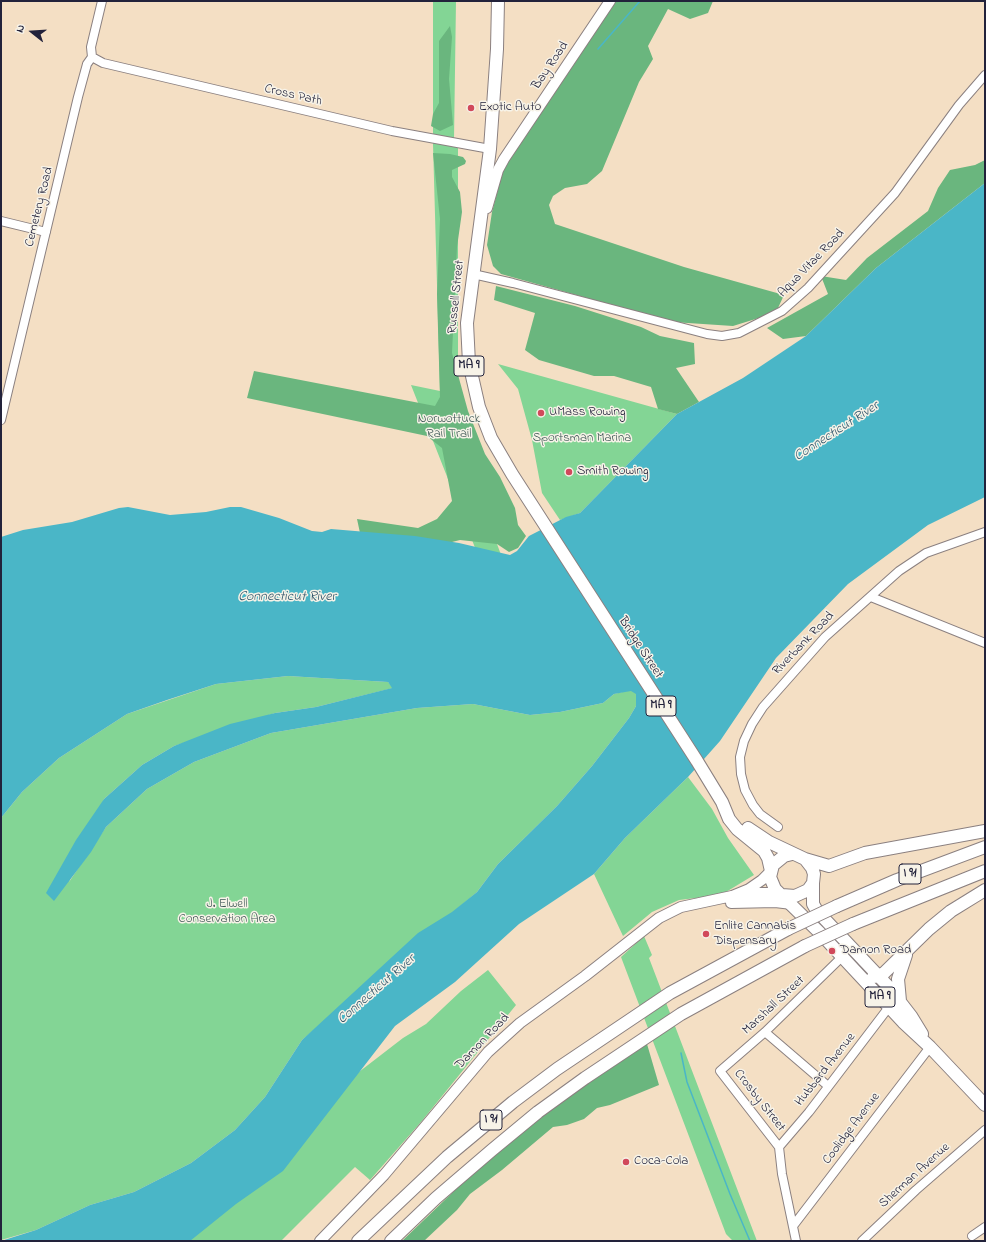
<!DOCTYPE html>
<html>
<head>
<meta charset="utf-8">
<style>
	body { margin:0 }
	#map { position:relative; width:986px; height:1242px; overflow:hidden; background:#f4dfc4; font-family:"Indie Flower",sans-serif }
	canvas { display:block }
	.frame { position:absolute; inset:0; border:2px solid #22223b; pointer-events:none }
	.north { position:absolute; left:12px; top:12px; width:40px; height:40px; -webkit-text-stroke:3px #f7f3e8; paint-order:stroke; rotate:287deg; font-size:11px; font-weight:700; line-height:16px; text-align:center; color:#22223b }
	.north::after { content:''; display:block; margin:auto; width:14px; height:18px; background:#22223b; clip-path:polygon(50% 0,100% 100%,50% 72%,0 100%) }
</style>
</head>
<body>
<div id="map">
<canvas width="986" height="1242"></canvas>
<div class="frame"></div>
<div class="north">N</div>
</div>
<script>
const c = document.querySelector('canvas').getContext('2d');
c.lineJoin = 'round';
function paint(path, color) { c.fillStyle = color; c.fill(path, 'evenodd'); }
const shape = rows => new Path2D(rows.map(r => 'M' + r).join(''));
function trace(path, color, width, dash) { c.strokeStyle = color; c.lineWidth = width; c.lineCap = dash ? 'butt' : 'round'; c.setLineDash(dash || []); c.stroke(path); }
function label(font, color, halo, rows, align = 'center') {
  c.font = font + ' "Indie Flower",sans-serif'; c.lineWidth = 3; c.setLineDash([]); c.textBaseline = 'middle'; c.strokeStyle = halo; c.fillStyle = color; for (const [text, x, y, turn = 0] of rows) {
    c.save(); c.translate(x, y); c.rotate((+turn || 0) * Math.PI / 180); c.textAlign = isNaN(turn) ? turn : align; if (halo) c.strokeText(text, 0, 0); c.fillText(text, 0, 0); c.restore();
  }
}
const green = shape([
	[433,1,456,1,454,139,458,147,458,395,497,544,529,630,509,634,411,385,440,391,433,144],
	[498,364,677,414,580,513,560,520,542,493,532,440,518,389],
	[288,676,388,682,393,688,316,707,275,713,174,746,142,765,104,799,69,882,106,827,147,789,194,762,271,733,417,708,473,704,530,715,560,712,603,703,614,694,631,690,636,693,636,706,629,718,592,766,557,806,498,864,477,892,302,1040,265,1097,235,1130,191,1163,134,1192,90,1205,36,1230,1,1240,1,818,22,792,59,758,127,714,216,684],
	[688,777,712,809,728,838,754,875,721,895,679,900,652,912,623,936,594,874,625,838],
	[644,936,652,955,649,958,757,1241,733,1241,726,1234,635,994,621,957],
	[488,970,516,1005,421,1122,370,1180,355,1167,281,1241,171,1241,239,1201,259,1183,355,1075,403,1038,426,1024,461,991]
]);
const forest = shape([
	[615,1,713,1,708,13,690,19,668,9,648,46,653,59,639,82,602,171,587,184,565,188,553,196,549,205,555,224,684,267,784,295,778,308,762,317,733,326,673,322,501,274,493,266,487,245,492,212,504,167],
	[450,26,452,37,449,79,453,125,440,131,431,126,433,114,439,103,439,41],
	[433,153,450,154,463,157,466,161,465,164,452,170,452,177,460,192,462,212,457,247,452,353,468,411,485,454,500,477,515,508,518,525,526,536,518,548,509,552,497,544,460,540,444,544,360,533,357,519,418,528,437,519,452,501,442,448,427,436,247,398,254,371,435,406,440,397,437,294,440,219],
	[985,160,985,183,876,268,806,336,783,339,767,328,828,294,821,276,846,280,867,258,928,211,938,188,950,170,975,165],
	[496,286,575,306,641,327,660,336,694,343,695,364,676,368,699,402,677,414,658,409,651,387,614,376,594,376,539,360,525,350,535,313,494,300],
	[647,1044,659,1085,610,1105,597,1108,584,1119,567,1125,553,1127,502,1170,470,1194,457,1210,424,1241,402,1241,474,1172,547,1111]
]);
const water = shape([
	[985,183,985,497,928,525,848,584,776,658,720,741,688,777,625,838,594,874,519,924,455,982,395,1026,283,1171,236,1204,190,1241,1,1241,36,1230,90,1205,134,1192,191,1163,235,1130,265,1097,302,1040,418,933,452,912,477,892,498,864,557,806,592,766,629,718,636,706,636,694,631,691,614,694,603,703,560,712,530,715,473,704,417,708,271,733,194,762,147,789,106,827,91,852,54,901,46,893,76,840,104,799,142,765,174,746,230,724,275,713,316,707,392,688,388,682,288,676,216,684,167,700,127,714,59,758,22,792,1,818,1,537,23,530,72,522,119,508,128,507,170,515,206,512,230,507,241,507,279,518,312,531,322,532,331,529,415,536,459,543,510,555,517,551,529,536,566,517,580,513,677,414,743,378,806,336,876,268]
]);
const stream = shape([
	[598,49,640,1],
	[681,1053,687,1082,730,1194,750,1241]
]);
const minor = shape([
	[92,57,103,63,392,131,490,149],
	[92,57,91,47,102,1],
	[1,221,46,232],
	[473,274,513,283,707,334,722,336,739,333,782,311,808,288,895,193,959,105,985,75],
	[1,420,78,97,87,64,92,57],
	[871,597,985,643],
	[778,827,760,814,753,805,745,790,741,774,740,757,744,741,752,724,763,707,825,637,899,571,926,553,985,532],
	[765,1032,828,1086],
	[779,1147,809,1112,889,1007],
	[793,1226,930,1047],
	[972,1236,985,1227],
	[796,1241,782,1174,779,1147,720,1071,765,1032,843,956],
	[862,1241,916,1190,985,1130]
]);
const major = shape([
	[487,208,498,170,504,159,610,1],
	[741,899,757,893,779,893],
	[731,903,775,902,792,904],
	[320,1241,384,1175,488,1052,520,1023,585,976,659,918,681,907,732,896,749,889,762,880,771,871]
]);
const highway = shape([
	[498,1,497,49,490,149,467,323,469,363,479,407,491,438,512,474,697,761,722,802,729,819,737,829,764,851,768,858,771,871],
	[748,828,769,842,805,859,812,868,814,874,813,883,808,890,795,896,782,895],
	[792,854,784,856,773,865,770,877,775,889,820,933,903,1022,930,1047,985,1105],
	[805,859,829,866,865,853,985,831],
	[813,883,813,904,817,911,887,985,911,1016,922,1034],
	[837,906,897,880,985,847],
	[853,924,985,871],
	[873,977,879,976,884,973,929,929,951,911,985,890],
	[900,1001,898,979,906,955],
	[358,1241,447,1157,513,1102,557,1069,670,993,788,929],
	[391,1241,436,1198,492,1150,538,1112,585,1078,681,1014,805,946]
]);
const highwayBridge = shape([
	[788,929,837,906],
	[805,946,853,924]
]);
const markers = [
	[471,108,4,"#d1495b"],
	[541,413,4,"#d1495b"],
	[569,472,4,"#d1495b"],
	[706,934,4,"#d1495b"],
	[832,951,4,"#d1495b"],
	[626,1162,4,"#d1495b"]
];
const shields = [
	[469,366,30],
	[661,706,30],
	[910,874,22],
	[880,997,30],
	[491,1120,22]
];
const shieldNames = [
	["MA 9",469,366],
	["MA 9",661,706],
	["I 91",910,874],
	["MA 9",880,997],
	["I 91",491,1120]
];
const streetNames = [
	["Bay Road",551,66,-56],
	["Cross Path",293,96,13],
	["Cemetery Road",40,207,-76],
	["Aqua Vitae Road",812,264,-46],
	["Russell Street",457,297,-84],
	["Riverbank Road",804,644,-46],
	["Bridge Street",640,648,57],
	["Marshall Street",774,1006,-43],
	["Damon Road",483,1042,-46],
	["Hubbard Avenue",826,1070,-52],
	["Crosby Street",759,1101,52],
	["Coolidge Avenue",852,1129,-53],
	["Sherman Avenue",915,1176,-42]
];
const poiNames = [
	["Exotic Auto",479,108],
	["UMass Rowing",549,413],
	["Smith Rowing",577,472],
	["Enlite Cannabis",714,927],
	["Dispensary",714,942],
	["Damon Road",840,951],
	["Coca-Cola",634,1162]
];
const parkNames = [
	["Norwottuck",449,420],
	["Rail Trail",449,435],
	["Sportsman Marina",582,439],
	["J. Elwell",227,905],
	["Conservation Area",227,920]
];
const waterNames = [
	["Connecticut River",837,432,-33],
	["Connecticut River",287,598],
	["Connecticut River",377,990,-41]
];
paint(green, '#83d595');
paint(forest, '#6ab67e');
paint(water, '#4ab6c7');
trace(stream, '#4ab6c7', 1.5);
trace(minor, '#8b8080', 10);
trace(major, '#8b8080', 12);
trace(highway, '#8b8080', 14);
trace(minor, '#fff', 8);
trace(major, '#fff', 10);
trace(highway, '#fff', 12);
trace(highwayBridge, '#8b8080', 14, []);
trace(highwayBridge, '#fff', 12);
for (const [x, y, r, color] of markers) { const dot = new Path2D(); dot.arc(x, y, r, 0, 2 * Math.PI); c.fillStyle = color; c.fill(dot); trace(dot, '#f7f3e8', 1.5); }
for (const [x, y, w] of shields) { const box = new Path2D(); box.roundRect(x - w / 2, y - 10, w, 20, 3); c.fillStyle = '#f7f3e8'; c.fill(box); trace(box, '#22223b', 1); }
label('bold 12px', '#22223b', null, shieldNames);
label('13px', '#22223b', '#f7f3e8', streetNames);
label('13px', '#22223b', '#f7f3e8', poiNames, 'left');
label('13px', '#3f5856', '#f7f3e8', parkNames);
label('italic 14px', '#30566c', '#f7f3e8', waterNames);
</script>
</body>
</html>
